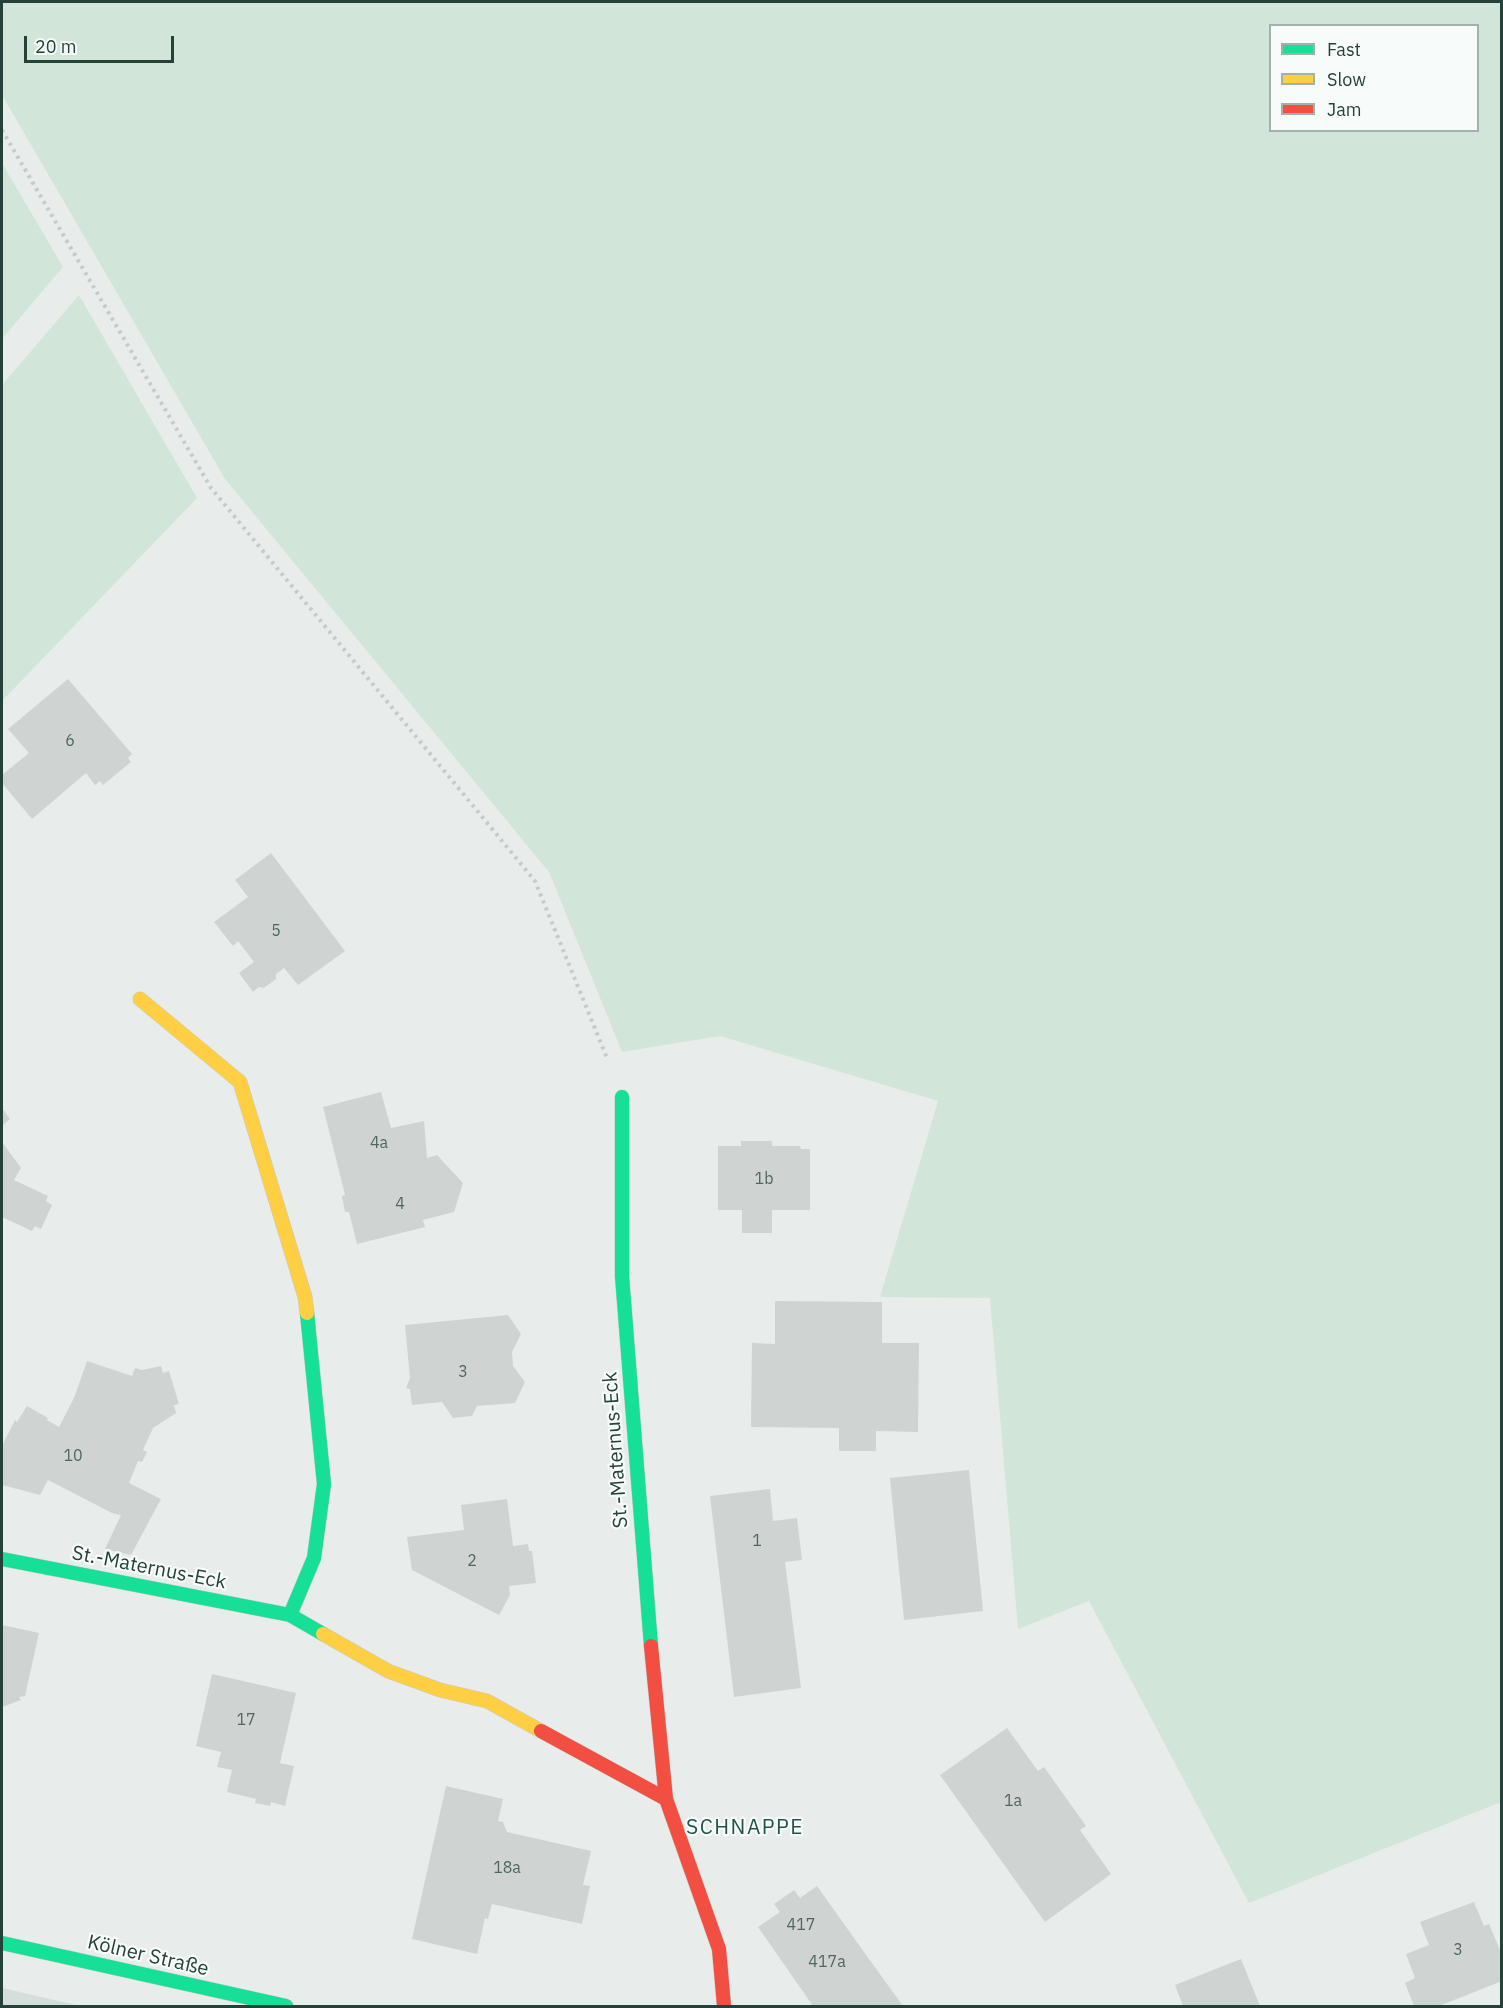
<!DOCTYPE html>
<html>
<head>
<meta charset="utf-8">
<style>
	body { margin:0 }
	#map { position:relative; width:1503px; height:2008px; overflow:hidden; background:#e8edeb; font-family:"IBM Plex Sans",sans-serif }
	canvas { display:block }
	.frame { position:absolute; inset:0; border:3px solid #24423a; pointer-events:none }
	.legend { position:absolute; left:1269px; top:24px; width:210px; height:108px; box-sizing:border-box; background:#f7fbf9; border:2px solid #a3b1ad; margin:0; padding:8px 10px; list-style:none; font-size:18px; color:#24423a }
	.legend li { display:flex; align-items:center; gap:12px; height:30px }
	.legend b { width:30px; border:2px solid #a3b1ad }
	.scale { position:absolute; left:24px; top:36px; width:150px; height:27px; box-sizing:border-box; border:3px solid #24423a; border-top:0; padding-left:8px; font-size:18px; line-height:21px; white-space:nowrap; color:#24423a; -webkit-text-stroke:4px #f7fbf9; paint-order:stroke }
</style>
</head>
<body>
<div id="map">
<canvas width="1503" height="2008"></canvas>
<div class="frame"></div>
<ul class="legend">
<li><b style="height:8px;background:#16e098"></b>Fast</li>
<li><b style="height:8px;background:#ffcf43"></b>Slow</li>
<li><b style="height:8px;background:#f24e42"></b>Jam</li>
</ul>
<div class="scale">20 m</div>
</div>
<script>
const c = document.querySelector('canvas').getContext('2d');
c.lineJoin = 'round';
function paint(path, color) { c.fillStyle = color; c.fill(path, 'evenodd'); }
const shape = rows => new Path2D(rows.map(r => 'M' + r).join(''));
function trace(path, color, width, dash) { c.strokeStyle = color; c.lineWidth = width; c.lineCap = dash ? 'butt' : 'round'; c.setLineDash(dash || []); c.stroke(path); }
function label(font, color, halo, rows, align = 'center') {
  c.font = font + ' "IBM Plex Sans",sans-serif'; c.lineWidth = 4.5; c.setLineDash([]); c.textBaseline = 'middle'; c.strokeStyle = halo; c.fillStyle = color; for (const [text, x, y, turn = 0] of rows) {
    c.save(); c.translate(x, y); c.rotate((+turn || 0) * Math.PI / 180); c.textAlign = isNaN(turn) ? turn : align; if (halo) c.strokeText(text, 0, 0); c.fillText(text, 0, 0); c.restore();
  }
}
const built = shape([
	[2,1988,81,2006,2,2006]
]);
const green = shape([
	[2,2,1501,2,1501,1802,1249,1903,1089,1601,1018,1629,990,1298,880,1297,938,1101,720,1036,622,1052,549,872,225,479,2,95],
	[1270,26,1478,26,1478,130,1270,130],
	[2,163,63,267,2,339],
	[79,295,197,498,2,701,2,385]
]);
const building = shape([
	[68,679,132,754,128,758,131,762,103,785,100,781,95,785,86,773,32,819,2,783,2,775,29,753,8,729],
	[271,853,345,951,298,985,284,968,276,974,276,979,264,988,259,987,253,992,239,973,254,962,238,941,233,946,214,922,248,897,235,880],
	[381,1092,391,1128,424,1121,427,1158,437,1155,463,1183,454,1212,423,1220,425,1227,357,1244,349,1212,345,1212,342,1196,345,1195,323,1107],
	[2,1108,10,1119,2,1126],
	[741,1141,772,1141,772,1146,800,1146,801,1149,810,1149,810,1210,772,1210,772,1233,742,1233,742,1210,718,1210,718,1146,741,1146],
	[2,1142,21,1168,14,1180,48,1196,46,1201,52,1205,41,1229,35,1226,32,1231,2,1217],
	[775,1301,882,1302,882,1343,919,1343,918,1432,876,1431,876,1451,839,1451,839,1428,751,1427,752,1343,775,1344],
	[508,1315,521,1334,512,1352,513,1366,525,1382,515,1403,477,1406,472,1416,453,1418,442,1402,412,1405,410,1389,406,1388,410,1378,405,1325],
	[87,1361,132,1376,135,1368,142,1370,161,1366,163,1373,169,1371,179,1404,174,1405,176,1413,153,1428,143,1450,147,1452,142,1462,138,1461,129,1483,161,1499,131,1555,105,1549,121,1515,112,1513,48,1480,40,1495,2,1485,2,1446,15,1420,17,1422,27,1406,48,1418,47,1420,59,1427,74,1398],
	[969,1470,983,1611,904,1620,890,1478],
	[770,1489,773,1521,797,1518,802,1560,785,1562,801,1688,734,1697,710,1496],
	[507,1499,513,1546,528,1544,529,1551,532,1551,536,1583,509,1586,510,1595,499,1615,412,1570,407,1537,464,1530,461,1505],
	[2,1625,39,1633,25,1696,19,1697,21,1700,2,1707],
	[212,1674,296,1693,280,1763,294,1766,285,1806,271,1802,270,1806,255,1803,256,1799,227,1792,232,1770,217,1767,221,1752,196,1746],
	[1007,1728,1038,1771,1044,1767,1086,1826,1080,1830,1111,1874,1045,1922,940,1775],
	[446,1786,503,1799,498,1821,503,1822,507,1832,591,1851,583,1885,590,1886,582,1924,492,1904,488,1919,485,1918,477,1954,412,1939],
	[817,1886,869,1959,903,2006,813,2006,758,1927,780,1912,774,1904,794,1890,800,1898],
	[1474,1902,1484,1926,1489,1924,1502,1955,1502,1981,1439,2006,1414,2006,1405,1983,1415,1978,1406,1954,1429,1945,1420,1922],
	[1241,1959,1260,2006,1183,2006,1175,1985]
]);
const path = shape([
	[2,130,211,488,535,881,607,1058]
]);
const fast = shape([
	[622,1097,622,1276,651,1646],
	[2,1559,290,1615,323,1634],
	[290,1615,314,1558,324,1484,307,1313],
	[2,1943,286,2006]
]);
const slow = shape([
	[140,999,240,1082,305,1297,307,1313],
	[323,1634,388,1671,440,1690,487,1701,541,1731]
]);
const jam = shape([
	[651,1646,666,1799,719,1949,724,2006],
	[541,1731,666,1799]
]);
const numberNames = [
	["6",70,741],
	["5",276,931],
	["4a",379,1143],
	["1b",764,1179],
	["4",400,1204],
	["3",463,1372],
	["10",73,1456],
	["1",757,1541],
	["2",472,1561],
	["17",246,1720],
	["1a",1013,1801],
	["18a",507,1868],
	["417",801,1925],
	["3",1458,1950],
	["417a",827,1962]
];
const streetNames = [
	["St.-Maternus-Eck",616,1450,-94],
	["St.-Maternus-Eck",149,1568,11],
	["Kölner Straße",148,1956,13]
];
const neighbourhoodNames = [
	["SCHNAPPE",745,1828]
];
paint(built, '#d6dedb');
paint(green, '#d1e6d8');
paint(building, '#cfd4d2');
trace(fast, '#c3cbc8', 15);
trace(slow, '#c3cbc8', 15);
trace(jam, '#c3cbc8', 15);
trace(path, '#c3ccca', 4, [3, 4.5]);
trace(fast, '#16e098', 14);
trace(slow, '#ffcf43', 14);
trace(jam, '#f24e42', 14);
label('16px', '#506761', null, numberNames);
label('20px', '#24423a', '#f7fbf9', streetNames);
c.letterSpacing = '1.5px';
label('21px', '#1f5548', '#f7fbf9', neighbourhoodNames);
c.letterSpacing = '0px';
</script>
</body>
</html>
